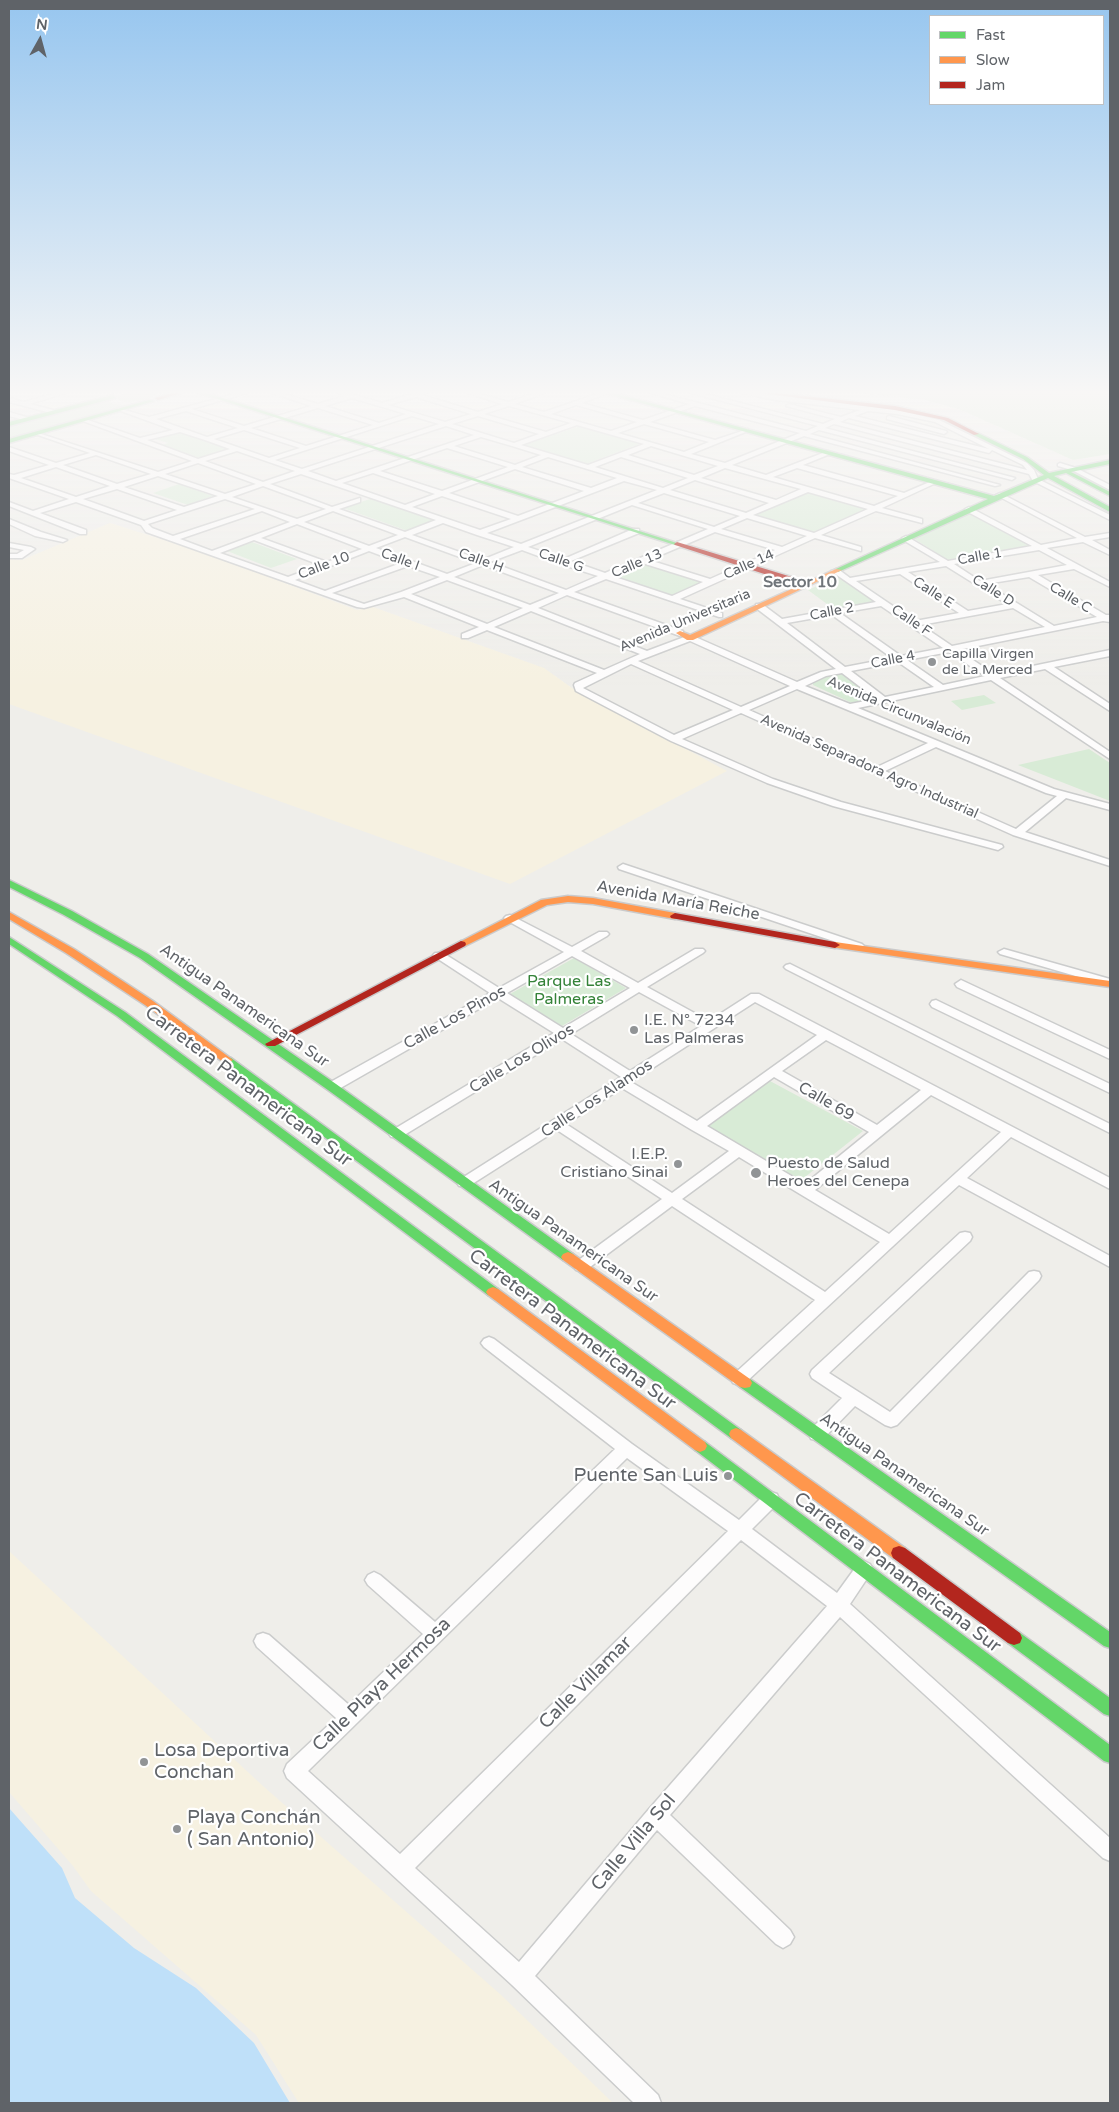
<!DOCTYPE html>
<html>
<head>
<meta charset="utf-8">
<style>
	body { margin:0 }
	#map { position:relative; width:1119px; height:2112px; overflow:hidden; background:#efeeea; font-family:"Varela Round",sans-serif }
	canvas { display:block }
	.frame { position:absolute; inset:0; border:10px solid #5f6368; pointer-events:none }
	.legend { position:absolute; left:929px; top:15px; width:175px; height:90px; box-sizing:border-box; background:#fff; border:1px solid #bfc1c3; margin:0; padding:6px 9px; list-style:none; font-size:15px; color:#5f6368 }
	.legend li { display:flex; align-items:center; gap:10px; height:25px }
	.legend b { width:25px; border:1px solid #bfc1c3 }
	.north { position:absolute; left:15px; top:15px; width:50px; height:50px; -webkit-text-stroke:4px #fff; paint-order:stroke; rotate:7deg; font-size:14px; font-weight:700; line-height:20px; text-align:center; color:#5f6368 }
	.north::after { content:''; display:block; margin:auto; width:18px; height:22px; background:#5f6368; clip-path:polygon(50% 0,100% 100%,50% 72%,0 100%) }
</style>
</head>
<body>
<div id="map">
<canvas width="1119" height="2112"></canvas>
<div class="frame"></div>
<ul class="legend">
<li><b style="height:6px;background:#63d668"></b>Fast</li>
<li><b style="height:6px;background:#ff974d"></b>Slow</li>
<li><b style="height:6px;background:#b3261e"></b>Jam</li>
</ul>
<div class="north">N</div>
</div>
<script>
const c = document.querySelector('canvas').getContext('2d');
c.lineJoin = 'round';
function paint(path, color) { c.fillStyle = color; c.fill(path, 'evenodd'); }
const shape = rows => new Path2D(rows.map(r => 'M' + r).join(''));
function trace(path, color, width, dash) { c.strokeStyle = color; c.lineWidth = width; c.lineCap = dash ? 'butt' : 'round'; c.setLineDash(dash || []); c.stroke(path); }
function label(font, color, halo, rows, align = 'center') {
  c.font = font + ' "Varela Round",sans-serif'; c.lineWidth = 4.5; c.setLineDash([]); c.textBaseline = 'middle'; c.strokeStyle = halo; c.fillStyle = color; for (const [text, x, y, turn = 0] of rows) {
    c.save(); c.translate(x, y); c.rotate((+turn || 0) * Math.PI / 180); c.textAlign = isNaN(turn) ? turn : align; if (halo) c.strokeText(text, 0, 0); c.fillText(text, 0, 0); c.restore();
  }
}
const green = shape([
	[125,393,157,393,153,397,141,401,124,402,117,399,119,396],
	[861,393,1110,393,1110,454,1073,460,961,410,926,400],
	[106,399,113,404,130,405,9,439,9,425],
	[580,426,642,443,586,464,524,445],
	[178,432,233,450,203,459,162,445,168,443,155,439],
	[179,484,213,496,188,505,153,493],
	[812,491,871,508,814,534,753,516],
	[373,498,438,520,408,531,343,508],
	[969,512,1033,546,949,561,913,538],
	[252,542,297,559,271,568,227,551],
	[645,563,704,582,673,597,615,576],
	[840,576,880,602,835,610,808,590],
	[834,673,844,673,878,697,852,703,813,685,813,681],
	[984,695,996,703,962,710,951,701],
	[1089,749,1110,763,1110,801,1018,765],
	[574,958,626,988,562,1026,510,994],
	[770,1081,863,1131,800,1181,707,1126]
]);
const sand = shape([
	[110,523,199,551,357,610,373,607,544,668,572,688,727,771,510,884,9,704,9,559,22,560],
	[9,1551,263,1786,500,1994,613,2103,299,2103,256,2035,91,1891,73,1866,9,1792]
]);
const water = shape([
	[9,1808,62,1868,75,1898,134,1948,196,1988,254,2043,290,2103,9,2103]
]);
const street = shape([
	[56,393,65,393,30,404,57,411,57,413,55,414,9,402,9,398,24,402,56,393],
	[238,393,247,393,192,409,244,426,311,406,272,393,281,393,318,404,345,396,339,393,348,393,382,403,415,393,426,393,422,395,478,412,502,404,468,393,477,393,508,402,535,393,544,393,515,404,544,412,600,393,608,393,582,403,643,420,689,404,651,393,660,393,806,431,818,426,691,393,701,393,823,424,835,419,786,406,789,404,841,417,860,410,776,400,742,393,755,393,897,410,939,420,1027,463,1034,470,1038,479,1110,515,1110,520,1033,481,1029,474,834,424,825,428,1015,478,1012,480,819,430,810,434,1000,485,995,486,804,436,732,465,766,475,828,451,831,453,830,454,803,465,904,493,932,481,936,481,936,483,882,508,922,519,922,523,876,511,821,535,861,547,861,551,815,538,680,599,722,613,722,617,719,617,606,579,574,592,683,631,683,635,680,636,567,595,538,608,647,651,687,636,693,636,797,682,821,672,836,669,756,608,756,604,762,604,782,619,876,602,831,571,838,569,850,578,940,562,903,540,902,538,906,536,948,561,1032,546,966,511,965,509,969,507,1041,545,1077,538,998,496,996,495,1000,493,1085,537,1110,533,1110,537,1092,540,1110,550,1110,555,1083,542,1047,548,1110,582,1110,587,1074,569,1038,575,1106,615,1110,615,1110,622,1103,621,958,650,994,674,1110,650,1110,656,1054,667,1110,704,1110,711,1045,669,1000,678,1110,752,1110,759,991,680,858,708,1054,789,1110,804,1110,810,1066,798,1025,832,1110,860,1110,866,1013,835,741,713,682,739,773,779,841,802,1002,845,1003,847,998,850,833,806,767,783,671,741,576,691,574,685,575,683,597,673,487,630,468,638,462,638,462,634,479,627,404,597,364,608,357,607,146,532,141,525,76,502,40,513,86,530,86,534,80,534,9,506,9,502,33,511,69,499,9,478,9,474,14,475,49,465,9,451,9,447,56,463,90,453,35,434,35,432,158,472,192,461,80,420,85,419,140,438,173,430,118,410,118,408,149,417,238,393],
	[416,397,471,414,445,422,388,405,416,397],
	[352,398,406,414,379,423,325,406,352,398],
	[576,405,637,422,611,431,551,414,576,405],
	[509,406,542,415,571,423,546,432,484,414,509,406],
	[695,406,800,433,725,463,691,454,748,431,748,429,715,440,650,422,695,406],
	[318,408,373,425,306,446,251,428,318,408],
	[186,411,238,428,207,437,156,419,186,411],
	[868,411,897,414,935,422,989,449,855,416,868,411],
	[412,416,439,424,302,469,275,460,412,416],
	[478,416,539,434,514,443,452,424,478,416],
	[849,418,989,453,992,450,1023,465,1027,470,840,422,849,418],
	[644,424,709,442,684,452,618,433,644,424],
	[577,425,644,444,588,465,521,445,577,425],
	[446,426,474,435,336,481,308,471,446,426],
	[244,430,300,448,269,458,214,439,244,430],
	[180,432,205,440,230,449,198,459,147,440,180,432],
	[481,437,512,446,541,455,515,465,454,446,481,437],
	[651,446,718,466,694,475,628,455,651,446],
	[447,448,508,467,442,491,380,471,447,448],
	[237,451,295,471,263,482,205,461,237,451],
	[96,455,151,474,117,484,63,465,96,455],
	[548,457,617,478,591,488,522,467,548,457],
	[621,457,688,478,663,488,595,467,621,457],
	[198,463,256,484,225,494,165,474,198,463],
	[56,467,110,486,76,497,21,478,56,467],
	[725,468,801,489,776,500,701,478,725,468],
	[797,468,898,496,874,506,773,477,797,468],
	[515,469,584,491,518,516,449,493,515,469],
	[373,473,435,494,405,505,342,483,373,473],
	[301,474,436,520,405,532,339,509,360,502,360,498,332,507,270,484,301,474],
	[158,476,218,496,184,507,124,487,158,476],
	[695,480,769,503,746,513,670,490,695,480],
	[624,481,657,490,521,544,487,533,624,481],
	[263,486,326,509,297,519,232,497,263,486],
	[117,489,177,510,144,521,83,499,117,489],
	[808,492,868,509,814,533,753,515,808,492],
	[664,493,740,516,714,527,638,503,664,493],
	[442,496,511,519,480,530,412,507,442,496],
	[225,499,255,509,173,536,152,528,148,524,225,499],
	[632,505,708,529,605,573,571,561,639,533,639,529,633,529,564,559,528,547,632,505],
	[262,511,290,522,212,551,180,539,262,511],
	[333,511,398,535,369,546,304,522,333,511],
	[747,518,807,536,782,547,721,529,747,518],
	[443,523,477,535,514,547,482,560,412,535,443,523],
	[297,524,362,549,327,562,261,538,297,524],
	[715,532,775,550,710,579,649,560,715,532],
	[405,537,476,563,447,574,376,548,405,537],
	[254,540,320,565,288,577,220,553,254,540],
	[522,550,560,564,598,576,566,590,490,562,522,550],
	[1039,550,1067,565,980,581,954,564,1039,550],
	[369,551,401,563,325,591,295,580,369,551],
	[642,563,703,582,672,596,612,576,642,563],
	[483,565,559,593,530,605,454,577,483,565],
	[408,566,440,577,401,592,364,604,332,593,408,566],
	[946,566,1007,604,968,611,908,572,946,566],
	[900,574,959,613,915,621,856,581,900,574],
	[1029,577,1097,617,1054,626,986,584,1029,577],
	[447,580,523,608,487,624,411,594,447,580],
	[881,606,943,648,901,656,840,613,881,606],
	[1013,608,1045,627,952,646,921,625,1013,608],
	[531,611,640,654,604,670,494,627,531,611],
	[832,615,892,658,845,667,787,623,832,615],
	[690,641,790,686,741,707,638,661,690,641],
	[949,652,985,676,943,685,907,660,949,652],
	[898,662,934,687,885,697,851,671,898,662],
	[631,664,733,710,674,735,583,688,631,664],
	[842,673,876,699,850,704,805,686,826,676,842,673],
	[797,689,928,743,877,767,749,710,797,689],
	[936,747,1046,793,1057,796,1016,829,885,771,936,747],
	[9,412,30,418,31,419,28,421,9,416,9,412],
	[889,416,946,431,947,432,944,434,887,419,887,417,889,416],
	[1060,463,1076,468,1110,485,1110,490,1072,470,1058,466,1058,464,1060,463],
	[9,519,41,532,67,540,63,542,35,536,9,524,9,519],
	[9,543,31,547,35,549,22,558,9,558,9,554,17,554,24,550,9,547,9,543],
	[623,864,862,944,864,946,862,948,854,948,619,869,618,867,623,864],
	[510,915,572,947,599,932,607,932,609,934,607,936,581,951,638,983,695,949,703,949,705,951,703,953,647,987,709,1021,751,994,759,994,1110,1178,1110,1189,1011,1137,967,1178,1110,1256,1110,1267,959,1185,745,1383,739,1385,733,1383,731,1379,733,1375,815,1300,672,1206,586,1270,581,1271,576,1270,574,1266,576,1262,662,1199,557,1130,469,1186,459,1186,457,1183,459,1180,621,1077,562,1039,401,1137,391,1137,389,1134,391,1131,554,1033,498,998,337,1090,332,1091,326,1087,327,1084,490,993,435,957,433,955,435,953,443,953,499,988,564,952,506,920,504,918,506,916,510,915],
	[572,956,630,988,563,1028,507,993,572,956],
	[639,992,701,1026,630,1071,571,1034,639,992],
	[755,1002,817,1035,697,1121,631,1082,755,1002],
	[826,1040,921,1090,877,1125,782,1071,826,1040],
	[774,1077,869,1132,805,1184,707,1126,774,1077],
	[622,1088,692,1130,729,1151,672,1193,566,1124,622,1088],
	[931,1095,1001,1132,889,1234,815,1190,931,1095],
	[739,1157,800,1194,880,1242,825,1292,682,1199,739,1157],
	[1004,949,1110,979,1110,986,1000,954,998,952,1004,949],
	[790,964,1110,1124,1110,1133,786,969,784,967,786,965,790,964],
	[961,980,1110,1050,1110,1059,957,987,955,984,961,980],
	[936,1000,1110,1084,1110,1093,932,1007,930,1004,932,1001,936,1000],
	[965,1232,970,1233,972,1237,970,1241,829,1373,890,1412,1029,1272,1034,1271,1039,1272,1041,1276,1039,1280,897,1425,891,1427,885,1425,855,1406,823,1439,817,1440,811,1439,809,1434,811,1429,842,1398,812,1378,810,1374,812,1370,960,1233,965,1232],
	[489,1337,494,1339,632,1444,739,1520,765,1494,771,1492,777,1494,779,1499,777,1504,752,1529,837,1593,858,1564,864,1561,870,1564,873,1569,870,1574,850,1604,1110,1838,1110,1861,1103,1858,840,1617,670,1815,790,1930,794,1937,790,1944,783,1948,776,1944,657,1830,535,1976,658,2095,661,2103,634,2103,512,1985,287,1778,284,1771,287,1764,336,1718,257,1647,254,1641,257,1635,263,1633,269,1635,349,1705,423,1634,368,1585,365,1580,368,1575,374,1572,380,1575,435,1622,615,1449,484,1347,481,1343,484,1339,489,1337],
	[627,1458,728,1531,400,1854,308,1771,627,1458],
	[741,1540,827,1606,649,1809,519,1962,415,1868,741,1540]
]);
const fast = shape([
	[199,393,207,393,680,544,675,545,199,393],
	[605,393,614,393,994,496,1044,475,1023,459,974,435,974,433,978,433,1027,457,1049,473,1110,460,1110,464,1071,472,1110,492,1110,496,1066,473,1054,476,1110,507,1110,512,1048,478,838,572,836,571,836,569,988,499,605,393],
	[113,395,115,398,9,426,9,422,113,395],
	[149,400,154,401,9,443,9,439,149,400],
	[9,880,72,911,148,954,336,1084,573,1254,575,1257,573,1260,563,1260,328,1090,140,958,64,915,9,887,9,880],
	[9,937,125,1012,498,1289,500,1292,498,1295,493,1297,488,1295,117,1016,9,944,9,937],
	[227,1057,231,1058,741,1430,743,1434,741,1438,736,1440,731,1438,223,1062,221,1060,227,1057],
	[745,1378,750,1379,1110,1632,1110,1648,1104,1646,740,1387,738,1383,740,1379,745,1378],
	[700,1440,705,1442,1110,1745,1110,1763,1104,1761,695,1450,693,1446,695,1442,700,1440],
	[1014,1631,1020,1633,1110,1698,1110,1716,1104,1714,1008,1643,1006,1638,1008,1633,1014,1631]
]);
const slow = shape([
	[836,569,842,570,693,640,687,640,676,633,680,631,690,635,836,569],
	[568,896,593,898,675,913,680,916,675,919,593,904,568,902,547,905,465,946,457,946,456,944,541,900,568,896],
	[9,912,74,949,153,1001,233,1060,227,1063,223,1062,145,1005,66,953,9,919,9,912],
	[835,942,1110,981,1110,987,831,947,830,945,835,942],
	[568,1252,573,1254,750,1379,752,1383,750,1387,745,1388,740,1387,563,1260,561,1257,563,1254,568,1252],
	[493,1287,498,1289,705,1442,707,1446,705,1450,700,1452,695,1450,488,1295,486,1292,488,1289,493,1287],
	[736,1428,741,1430,905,1548,907,1553,905,1558,899,1560,893,1558,731,1438,729,1434,731,1430,736,1428]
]);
const jam = shape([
	[172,393,181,393,158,400,155,398,172,393],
	[761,393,777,393,895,406,948,418,979,434,974,435,944,420,895,410,761,393],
	[677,542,795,578,796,580,789,582,675,545,674,544,677,542],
	[675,913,835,942,840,945,835,948,671,918,670,916,675,913],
	[461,941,465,942,466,944,465,946,275,1046,267,1046,265,1044,461,941],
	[899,1546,905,1548,1020,1633,1022,1638,1020,1643,1014,1645,1008,1643,893,1558,891,1553,893,1548,899,1546]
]);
const markers = [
	[932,662,5,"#919496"],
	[634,1030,5,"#919496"],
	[678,1164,5,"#919496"],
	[756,1173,6,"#919496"],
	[728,1476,5,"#919496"],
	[144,1762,5,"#919496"],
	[177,1829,5,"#919496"]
];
const farStreetnames = [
	["Calle 1",980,557,-10],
	["Calle I",400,560,20],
	["Calle H",481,561,20],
	["Calle G",561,561,19],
	["Calle 13",637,564,-23],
	["Calle 14",749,565,-24],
	["Calle 10",324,566,-21],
	["Calle D",993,591,32],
	["Calle E",933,593,33],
	["Calle C",1070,598,31],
	["Calle 2",832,612,-11],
	["Avenida Universitaria",685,621,-23],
	["Calle F",911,621,34],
	["Calle 4",893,660,-11],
	["Avenida Circunvalación",899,711,23],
	["Avenida Separadora Agro Industrial",869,767,24]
];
const farPoinames = [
	["Capilla Virgen",942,654],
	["de La Merced",942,670]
];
const farQuarternames = [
	["Sector 10",800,583]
];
const streetNames = [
	["Avenida María Reiche",678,901,10],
	["Antigua Panamericana Sur",244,1006,35],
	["Calle Los Pinos",455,1018,-29],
	["Calle Los Olivos",522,1059,-31],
	["Calle Los Alamos",597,1099,-33],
	["Calle 69",826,1102,30],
	["Antigua Panamericana Sur",573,1241,35],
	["Antigua Panamericana Sur",904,1475,35]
];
const parkNames = [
	["Parque Las",569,982],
	["Palmeras",569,1000]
];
const poiNames = [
	["I.E. N° 7234",644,1021],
	["Las Palmeras",644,1039],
	["I.E.P.",668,1155,"right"],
	["Cristiano Sinai",668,1173,"right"],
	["Puesto de Salud",767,1164],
	["Heroes del Cenepa",767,1182]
];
const nearStreetnames = [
	["Carretera Panamericana Sur",248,1087,37],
	["Carretera Panamericana Sur",572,1330,37],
	["Carretera Panamericana Sur",897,1573,37],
	["Calle Villamar",586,1683,-45],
	["Calle Playa Hermosa",382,1685,-44],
	["Calle Villa Sol",634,1843,-50]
];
const nearPoinames = [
	["Puente San Luis",718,1476,"right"],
	["Losa Deportiva",154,1751],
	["Conchan",154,1773],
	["Playa Conchán",187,1818],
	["( San Antonio)",187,1840]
];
paint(green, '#d8ebd6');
paint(sand, '#f6f1e1');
paint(water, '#bfe0f9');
trace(street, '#cbcccc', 3);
trace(fast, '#cacacb', 3);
trace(slow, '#cacacb', 3);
trace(jam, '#cacacb', 3);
paint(street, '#fdfcfc');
paint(fast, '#63d668');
paint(slow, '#ff974d');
paint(jam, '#b3261e');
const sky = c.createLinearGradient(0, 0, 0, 689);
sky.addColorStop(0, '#97c6ef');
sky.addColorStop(0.57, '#f8f7f6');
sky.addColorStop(1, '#f8f7f600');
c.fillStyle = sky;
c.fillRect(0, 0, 1119, 689);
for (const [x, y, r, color] of markers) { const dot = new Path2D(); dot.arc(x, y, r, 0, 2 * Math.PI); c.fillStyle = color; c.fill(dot); trace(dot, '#fff', 2); }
label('14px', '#5f6368', '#fff', farStreetnames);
label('14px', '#5f6368', '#fff', farPoinames, 'left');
label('bold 16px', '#70757a', '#fff', farQuarternames);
label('16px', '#5f6368', '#fff', streetNames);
label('16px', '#348238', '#fff', parkNames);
label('16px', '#5f6368', '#fff', poiNames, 'left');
label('19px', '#5f6368', '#fff', nearStreetnames);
label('19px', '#5f6368', '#fff', nearPoinames, 'left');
</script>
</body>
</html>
